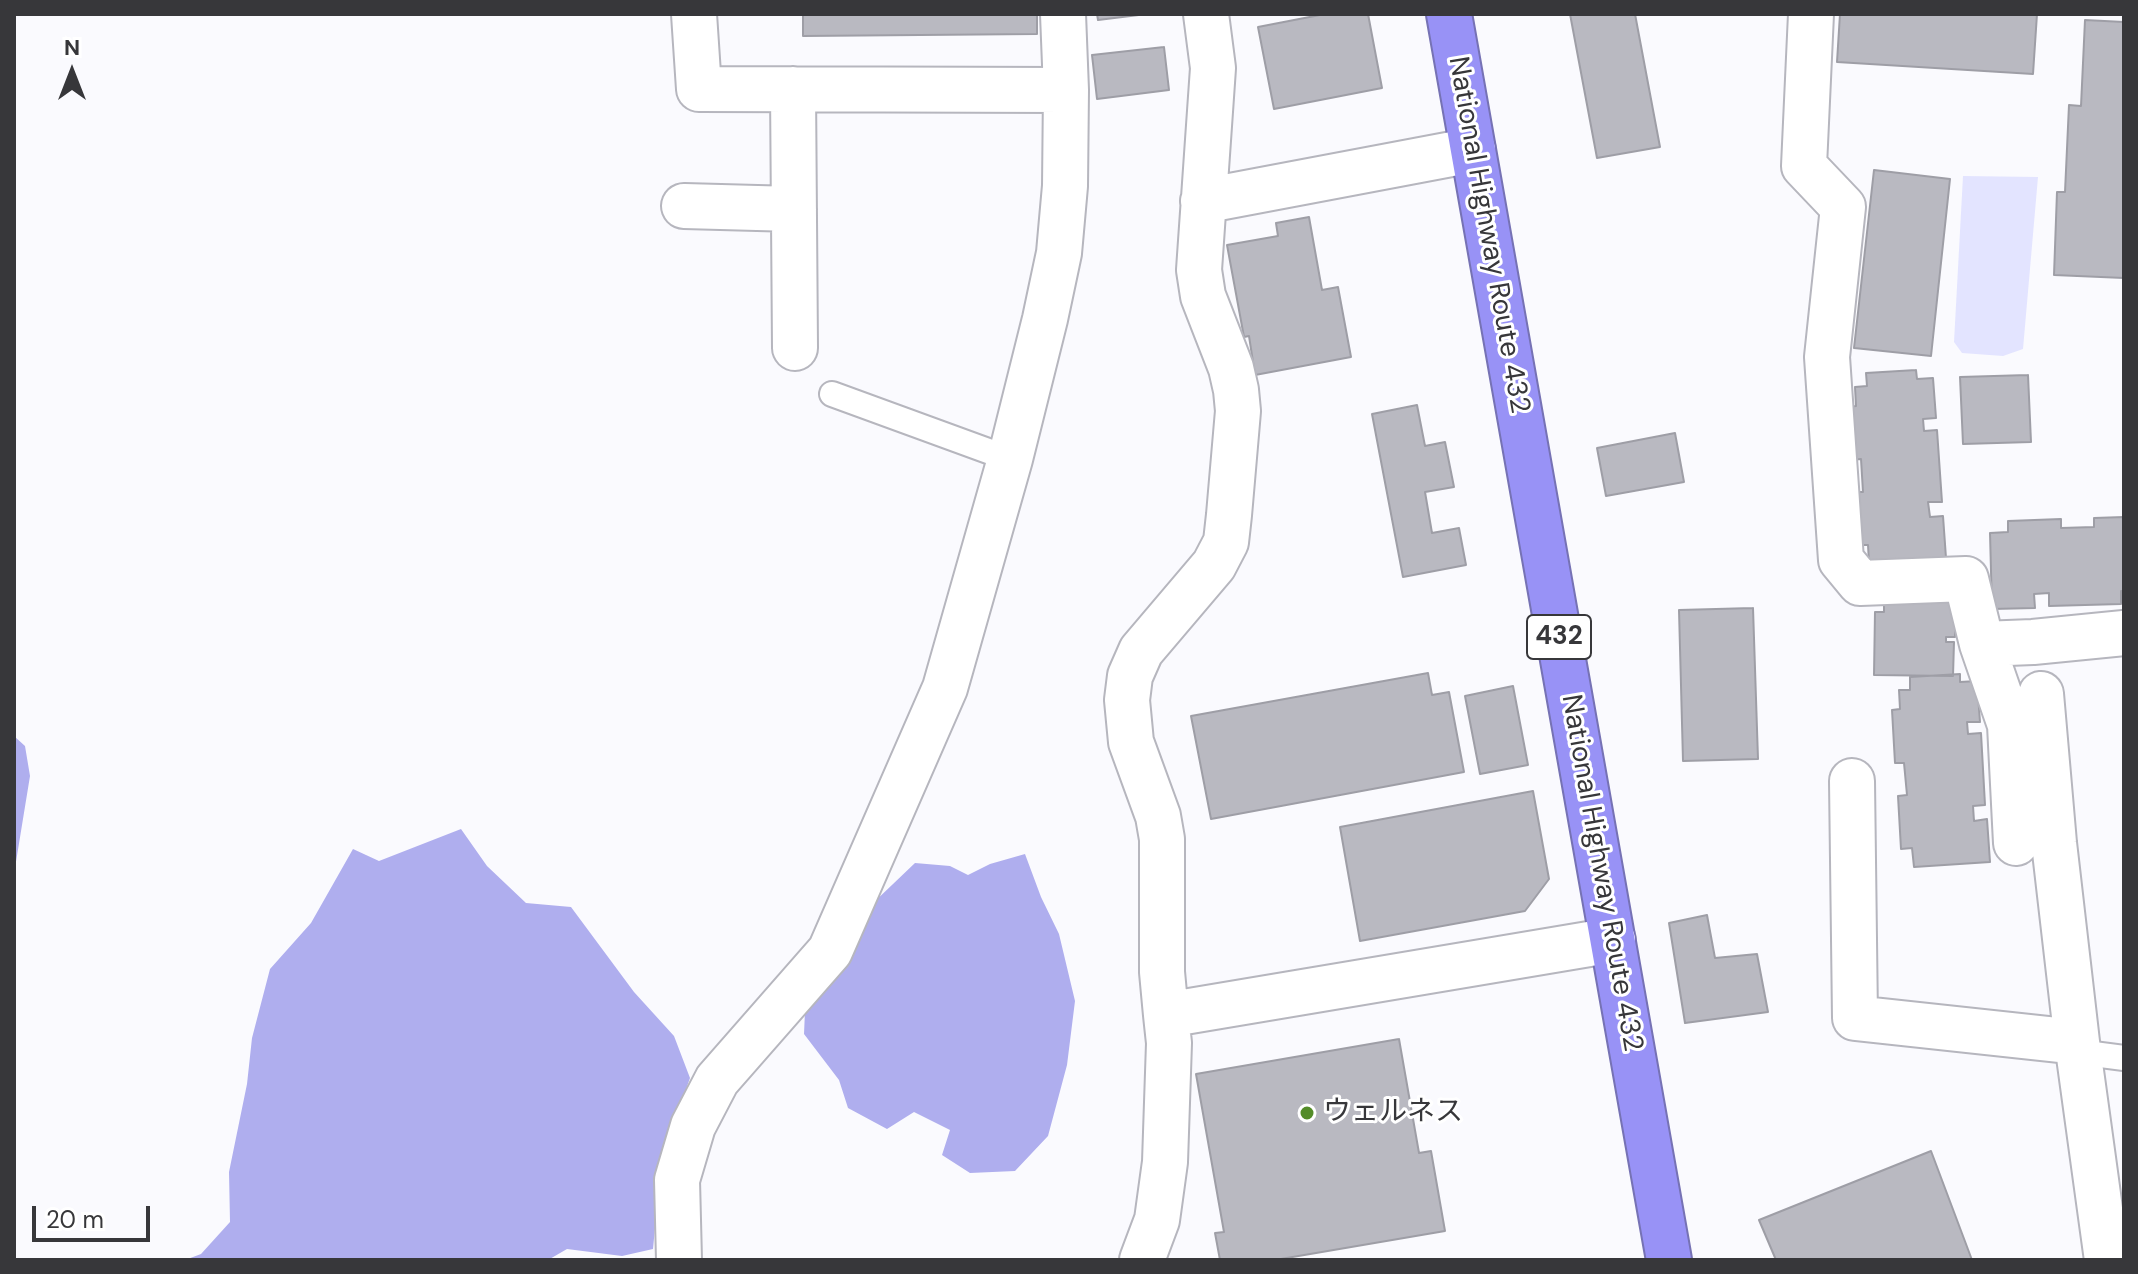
<!DOCTYPE html>
<html>
<head>
<meta charset="utf-8">
<style>
	body { margin:0 }
	#map { position:relative; width:2138px; height:1274px; overflow:hidden; background:#fafafe; font-family:"DM Sans",sans-serif }
	canvas { display:block }
	.frame { position:absolute; inset:0; border:16px solid #37373a; pointer-events:none }
	.north { position:absolute; left:32px; top:32px; width:80px; height:80px; -webkit-text-stroke:6px #fff; paint-order:stroke; rotate:0deg; font-size:22px; font-weight:700; line-height:32px; text-align:center; color:#37373a }
	.north::after { content:''; display:block; margin:auto; width:28px; height:36px; background:#37373a; clip-path:polygon(50% 0,100% 100%,50% 72%,0 100%) }
	.scale { position:absolute; left:32px; top:1206px; width:118px; height:36px; box-sizing:border-box; border:4px solid #37373a; border-top:0; padding-left:10px; font-size:24px; line-height:28px; white-space:nowrap; color:#37373a; -webkit-text-stroke:6px #fff; paint-order:stroke }
</style>
</head>
<body>
<div id="map">
<canvas width="2138" height="1274"></canvas>
<div class="frame"></div>
<div class="north">N</div>
<div class="scale">20 m</div>
</div>
<script>
const c = document.querySelector('canvas').getContext('2d');
c.lineJoin = 'round';
function paint(path, color) { c.fillStyle = color; c.fill(path, 'evenodd'); }
const shape = rows => new Path2D(rows.map(r => 'M' + r).join(''));
function trace(path, color, width, dash) { c.strokeStyle = color; c.lineWidth = width; c.lineCap = dash ? 'butt' : 'round'; c.setLineDash(dash || []); c.stroke(path); }
function label(font, color, halo, rows, align = 'center') {
  c.font = font + ' "DM Sans","Noto Sans JP",sans-serif'; c.lineWidth = 6; c.setLineDash([]); c.textBaseline = 'middle'; c.strokeStyle = halo; c.fillStyle = color; for (const [text, x, y, turn = 0] of rows) {
    c.save(); c.translate(x, y); c.rotate((+turn || 0) * Math.PI / 180); c.textAlign = isNaN(turn) ? turn : align; if (halo) c.strokeText(text, 0, 0); c.fillText(text, 0, 0); c.restore();
  }
}
const green = shape([
	[1963,176,2038,177,2023,349,2003,356,1962,353,1954,342]
]);
const forest = shape([
	[14,736,25,746,30,776,14,874],
	[461,829,487,866,526,903,571,907,634,992,674,1036,690,1078,674,1123,660,1175,653,1249,622,1256,567,1249,548,1260,185,1260,201,1254,230,1222,229,1172,247,1084,252,1038,270,969,311,923,353,849,379,861],
	[1025,854,1041,897,1059,934,1075,1001,1067,1065,1048,1136,1015,1171,970,1173,942,1155,950,1130,914,1112,887,1129,848,1108,839,1080,804,1034,805,1011,871,905,915,863,950,866,968,875,990,864]
]);
const building = shape([
	[803,14,1037,14,1037,34,803,36,803,14],
	[1097,14,1147,14,1098,20,1097,14],
	[1325,14,1368,14,1382,88,1274,109,1258,27,1325,14],
	[1570,14,1635,14,1660,147,1597,158,1570,14],
	[1840,14,2037,14,2033,74,1837,62,1840,14],
	[2085,20,2124,22,2124,278,2054,275,2057,192,2065,192,2069,105,2081,106,2085,20],
	[1164,47,1169,90,1097,99,1092,55,1164,47],
	[1874,170,1950,179,1931,356,1854,348,1874,170],
	[1309,217,1322,290,1338,287,1351,357,1255,375,1249,336,1244,337,1227,245,1278,236,1276,223,1309,217],
	[1916,370,1917,379,1933,378,1936,418,1923,419,1924,431,1937,430,1942,502,1928,502,1930,517,1943,516,1946,558,1869,563,1868,545,1857,545,1854,492,1863,492,1861,459,1852,460,1848,407,1856,406,1855,387,1867,386,1866,373,1916,370],
	[2028,375,2031,442,1963,444,1960,377,2028,375],
	[1417,405,1425,446,1445,442,1454,487,1425,492,1432,533,1459,528,1466,565,1403,577,1372,414,1417,405],
	[1675,433,1684,482,1606,496,1597,448,1675,433],
	[2124,517,2124,591,2121,591,2121,604,2049,606,2049,593,2034,594,2035,608,1992,609,1990,533,2008,532,2008,521,2061,519,2061,528,2094,527,2094,518,2124,517],
	[1884,597,1955,599,1955,637,1946,637,1946,642,1954,642,1953,676,1874,675,1875,612,1884,612,1884,597],
	[1753,608,1758,759,1683,761,1679,610,1753,608],
	[1428,673,1432,695,1449,692,1464,772,1211,819,1191,716,1428,673],
	[1960,674,1960,682,1977,681,1980,722,1967,722,1968,734,1981,733,1985,805,1973,806,1974,821,1987,819,1990,862,1914,867,1912,848,1901,849,1898,796,1907,795,1904,763,1895,763,1892,710,1900,709,1899,690,1910,690,1910,677,1960,674],
	[1513,686,1528,765,1480,774,1465,696,1513,686],
	[1533,791,1549,879,1525,911,1360,941,1340,827,1533,791],
	[1707,915,1715,958,1757,954,1768,1012,1685,1023,1669,923,1707,915],
	[1399,1039,1419,1153,1431,1151,1445,1231,1275,1260,1220,1260,1215,1233,1224,1232,1196,1074,1399,1039],
	[1931,1151,1972,1260,1776,1260,1759,1220,1931,1151]
]);
const lane = shape([
	[832,394,1010,459],
	[2078,1052,2124,1058]
]);
const street = shape([
	[694,14,699,89,1066,90],
	[1811,14,1804,166,1843,207,1827,357,1841,560,1860,583,1966,579,1982,644,2010,725,2016,843],
	[793,89,795,348],
	[1203,201,1473,150],
	[684,206,794,209],
	[1982,644,2033,642,2124,633],
	[1852,781,1855,1018,2077,1042,2054,843,2041,694],
	[1166,1015,1162,972,1162,839,1158,816,1131,742,1127,700,1130,676,1141,651,1214,565,1226,542,1229,515,1238,411,1236,390,1231,368,1203,296,1199,270,1213,68,1206,14],
	[2077,1042,2107,1260],
	[679,1260,677,1180,693,1126,717,1080,830,951,945,688,1010,459,1045,319,1059,253,1065,186,1066,90,1063,14],
	[1142,1260,1157,1220,1165,1162,1169,1043,1166,1015,1613,940]
]);
const highway = shape([
	[1449,14,1669,1260]
]);
const markers = [
	[1307,1113,8,"#538c28"]
];
const shields = [
	[1559,637,64]
];
const shieldNames = [
	["432",1559,637]
];
const streetNames = [
	["National Highway Route 432",1488,235,80],
	["National Highway Route 432",1601,873,80]
];
const poiNames = [
	["ウェルネス",1323,1113]
];
paint(green, '#e3e4ff');
paint(forest, '#afaeee');
paint(building, '#b9b9c1');
trace(building, '#9e9ea6', 2);
trace(lane, '#b6b6be', 28);
trace(street, '#b6b6be', 48);
trace(highway, '#7672b4', 48);
trace(lane, '#fff', 24);
trace(street, '#fff', 44);
trace(highway, '#9892f6', 44);
for (const [x, y, r, color] of markers) { const dot = new Path2D(); dot.arc(x, y, r, 0, 2 * Math.PI); c.fillStyle = color; c.fill(dot); trace(dot, '#fff', 3); }
for (const [x, y, w] of shields) { const box = new Path2D(); box.roundRect(x - w / 2, y - 22, w, 44, 6); c.fillStyle = '#fff'; c.fill(box); trace(box, '#37373a', 2); }
label('bold 26px', '#37373a', null, shieldNames);
label('28px', '#37373a', '#fff', streetNames);
label('28px', '#37373a', '#fff', poiNames, 'left');
</script>
</body>
</html>
